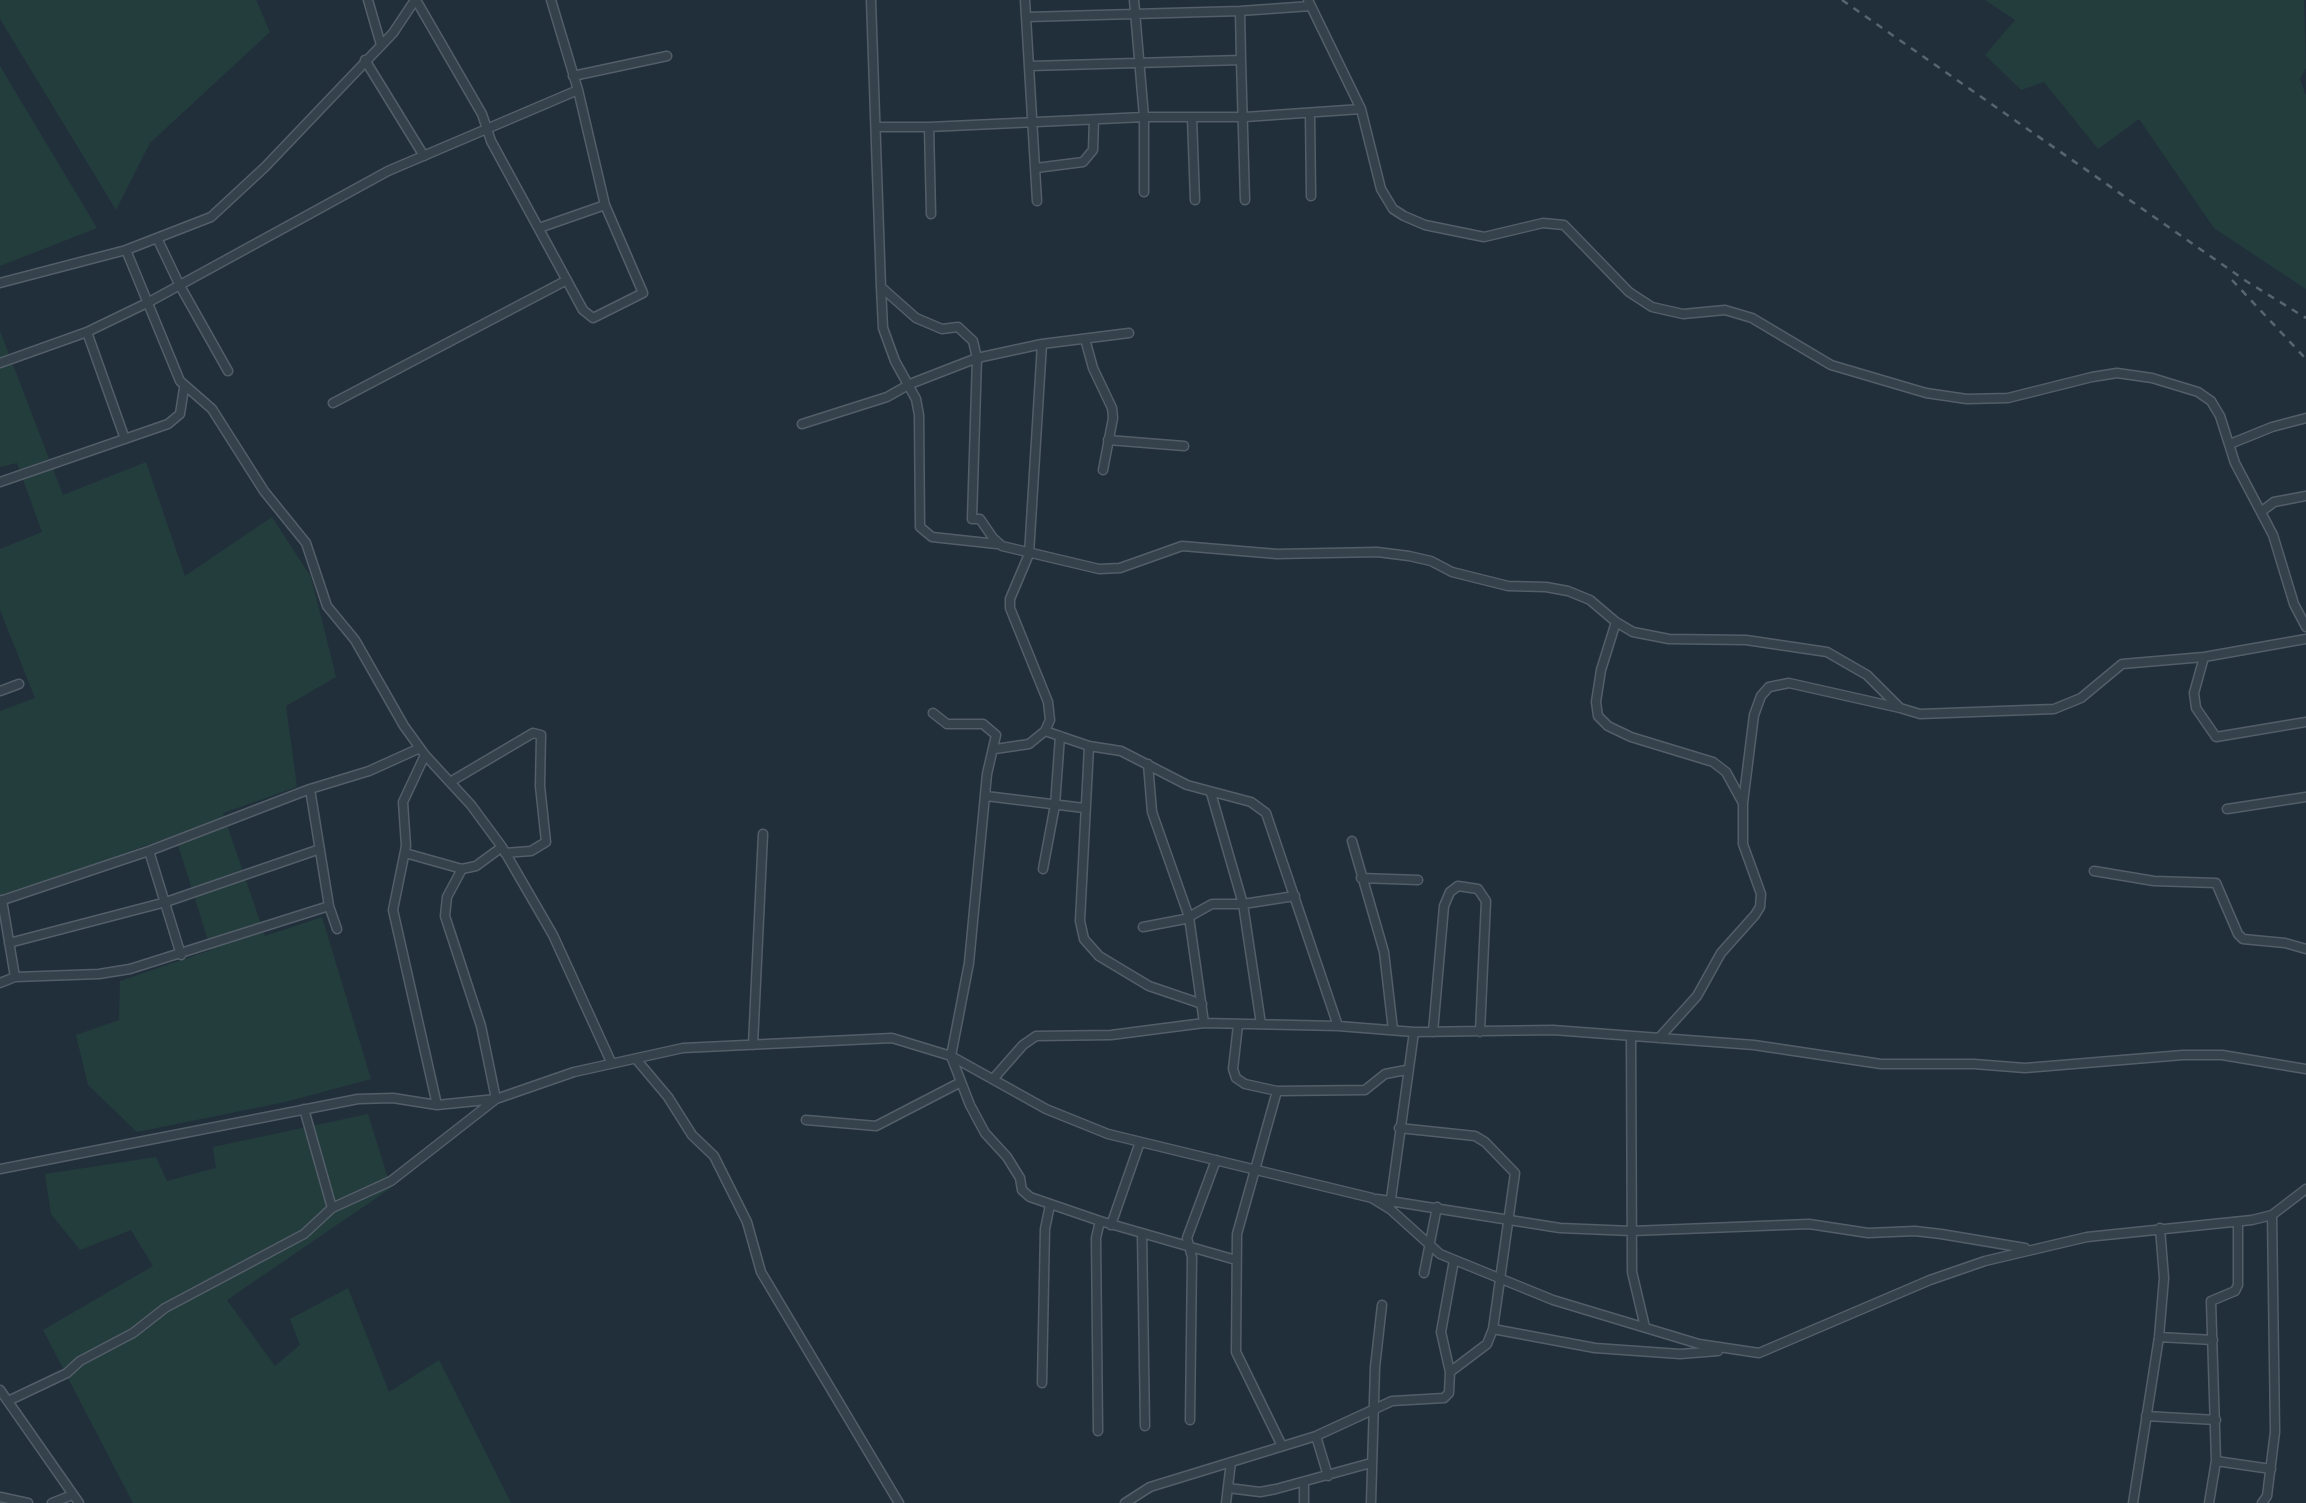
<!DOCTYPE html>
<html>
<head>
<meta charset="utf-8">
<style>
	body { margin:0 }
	canvas { display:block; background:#212f3b }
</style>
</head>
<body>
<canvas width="2306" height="1503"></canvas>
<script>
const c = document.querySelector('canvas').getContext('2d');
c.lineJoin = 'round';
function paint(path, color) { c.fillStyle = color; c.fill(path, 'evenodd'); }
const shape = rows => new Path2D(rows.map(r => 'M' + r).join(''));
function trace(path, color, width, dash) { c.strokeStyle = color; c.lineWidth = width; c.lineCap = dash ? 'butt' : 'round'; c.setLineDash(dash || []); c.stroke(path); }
const green = shape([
	[0,0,256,0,270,32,150,143,116,210,0,19],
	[1985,0,2304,0,2306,68,2300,79,2306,96,2306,289,2214,228,2139,119,2098,149,2044,82,2021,90,1985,55,2015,20],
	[0,66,97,228,0,266],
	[0,331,63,495,146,462,185,576,272,517,311,577,336,677,286,706,297,787,223,813,265,936,322,917,371,1079,285,1102,137,1132,88,1085,76,1035,119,1020,120,981,211,950,175,835,37,885,0,895,0,711,35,698,0,610,0,549,42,532,17,463,0,467],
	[368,1114,391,1188,227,1300,275,1366,300,1345,290,1319,348,1288,389,1392,439,1360,511,1503,133,1503,43,1330,153,1266,131,1230,80,1250,51,1214,45,1174,156,1157,167,1181,216,1168,213,1147]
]);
const street = shape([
	[368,0,381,45],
	[416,0,482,114,491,141,583,310,593,318,643,293,605,205,578,90,551,0],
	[871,0,881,287,916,318,942,329,958,327,973,341,977,358,972,519,980,519,993,538,1002,546,1099,569,1120,568,1182,546,1277,554,1377,552,1409,556,1431,561,1452,572,1508,586,1546,587,1568,591,1590,600,1616,622,1633,632,1669,639,1746,640,1827,652,1867,675,1900,708,1920,714,2054,709,2081,698,2122,664,2204,657,2306,639],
	[1025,0,1037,201],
	[1134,0,1144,117,1144,192],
	[1308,0,1361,109,1381,189,1393,209,1404,216,1425,225,1484,237,1543,223,1564,225,1629,292,1652,307,1683,314,1725,310,1752,318,1831,365,1926,393,1967,399,2008,398,2092,377,2117,373,2152,378,2198,392,2211,401,2220,416,2235,463,2273,535,2294,604,2306,627],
	[1240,11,1241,60],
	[1027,17,1240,11,1311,6],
	[365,60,424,156],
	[1030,66,1241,60,1245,200],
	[573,76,667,56],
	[1310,113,1311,196],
	[1192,118,1195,200],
	[876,127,929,127,1144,117,1245,117,1361,109],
	[929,127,931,214],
	[1036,168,1083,162,1093,150,1094,120],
	[539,228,605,205],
	[157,238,179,284,228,371],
	[126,250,180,381,212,409,264,491,306,543,327,606,355,640,404,726,425,755,471,805,502,847,553,935,611,1062],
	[0,283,126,250,211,217,265,167,393,33,415,0],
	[881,287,883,328,895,361,916,399,919,415,920,527,932,537,997,544],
	[87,332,125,439],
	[1085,339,1093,368,1112,408,1113,418,1103,470],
	[0,363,87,332,149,302,388,171,578,90],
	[333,403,567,280],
	[802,424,887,397,910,384,977,358,1042,344,1129,333],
	[1108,440,1184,446],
	[2230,444,2272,427,2306,418],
	[0,482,168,424,180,414,184,388],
	[2262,511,2274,502,2306,496],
	[1616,622,1601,670,1596,702,1598,716,1608,726,1631,737,1713,762,1726,772,1743,803,1743,844,1761,894,1760,907,1755,915,1721,953,1697,996,1659,1038],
	[2204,657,2194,693,2196,708,2216,737,2306,722],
	[0,691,19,684],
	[933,713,947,724,983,724,996,735,987,774,969,963,951,1056,970,1105,985,1133,1007,1157,1020,1178,1022,1190,1030,1197,1100,1221,1236,1260],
	[1045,731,1089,746,1121,751,1187,785,1251,802,1266,813,1338,1026],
	[1089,746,1080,921,1084,939,1099,956,1149,986,1202,1004],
	[995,749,1029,744,1045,731,1050,720,1048,702,1010,608,1010,599,1029,554,1042,344],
	[425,755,403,802,406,846,393,910,437,1105],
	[1148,764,1152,812,1189,917,1204,1023],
	[450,782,533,733,541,735,540,786,546,842,531,851,505,853],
	[310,789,329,906,337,929],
	[1211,793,1243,904,1261,1024],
	[986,796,1084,808],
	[1743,803,1754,715,1761,696,1769,687,1789,683,1900,708],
	[2227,809,2306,797],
	[1352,841,1384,952,1393,1030],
	[149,851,181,955],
	[405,853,462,869,476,866,502,847],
	[1043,869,1055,805,1060,736],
	[2094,871,2154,881,2216,883,2238,934,2243,939,2285,943,2306,949],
	[1361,878,1418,880],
	[2,900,15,977],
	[0,901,149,851,310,789,369,771,420,748],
	[1143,927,1185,919,1212,904,1243,904,1295,896],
	[9,943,166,902,320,849],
	[0,983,15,977,99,974,130,969,329,906],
	[1238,1025,1233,1069,1236,1078,1245,1084,1277,1091,1237,1234,1236,1352,1282,1446],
	[1433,1032,1444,906,1450,892,1458,886,1478,889,1486,901,1480,1032],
	[1631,1037,1632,1272,1645,1327],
	[753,1045,763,834],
	[636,1059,668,1097,692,1135,714,1156,747,1222,761,1272,899,1503],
	[994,1078,1023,1045,1036,1036,1111,1035,1204,1023,1338,1026,1414,1032,1553,1030,1754,1045,1881,1064,1974,1064,2025,1068,2183,1055,2222,1055,2306,1069],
	[1277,1091,1365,1090,1385,1074,1406,1070],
	[304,1109,332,1208],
	[806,1120,876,1126,961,1082],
	[0,1169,358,1099,393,1098,437,1105,496,1099,574,1072,683,1048,892,1038,951,1056,1046,1109,1108,1134,1372,1198,1390,1209,1440,1254,1553,1300,1699,1344,1759,1353,1930,1280,1985,1261,2087,1237,2252,1220,2272,1215,2306,1189],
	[1377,1199,1560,1228,1632,1231,1809,1224,1868,1233,1915,1231,1941,1234,2025,1248],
	[1390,1206,1414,1032],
	[1111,1225,1140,1142],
	[1142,1234,1145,1426],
	[1424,1273,1437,1207],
	[1493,1329,1595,1348,1680,1354,1718,1351],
	[2159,1337,2213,1340],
	[1450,1372,1441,1332,1454,1260],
	[1042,1383,1045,1229,1050,1205],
	[0,1390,79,1503],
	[8,1401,67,1373,80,1361,133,1333,165,1308,304,1234,332,1208,391,1181,496,1099,481,1026,445,916,447,897,462,869],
	[2146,1416,2216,1420],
	[1190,1420,1192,1257,1187,1238,1216,1160],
	[1098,1431,1096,1238,1100,1221],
	[1316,1436,1328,1476],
	[2216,1461,2271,1469],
	[1304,1484,1304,1503],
	[1228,1488,1260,1492,1276,1489,1371,1463],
	[0,1497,28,1503],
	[52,1503,72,1495],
	[1125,1503,1150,1487,1316,1436,1392,1401,1444,1398,1449,1393,1450,1372,1487,1344,1493,1329,1515,1173,1485,1142,1475,1136,1399,1128],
	[1226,1503,1231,1462],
	[1371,1503,1375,1367,1382,1305],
	[2133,1503,2159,1337,2164,1278,2160,1228],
	[2209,1503,2216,1461,2211,1301,2235,1291,2238,1285,2238,1223],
	[2262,1503,2267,1496,2275,1432,2272,1215]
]);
const rail = shape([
	[1842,0,2246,281,2306,318],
	[2232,280,2306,359]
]);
paint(green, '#233c3c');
trace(street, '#535e69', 11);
trace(street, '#35414b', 8);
trace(rail, '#566572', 2.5, [7, 7]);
</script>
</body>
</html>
